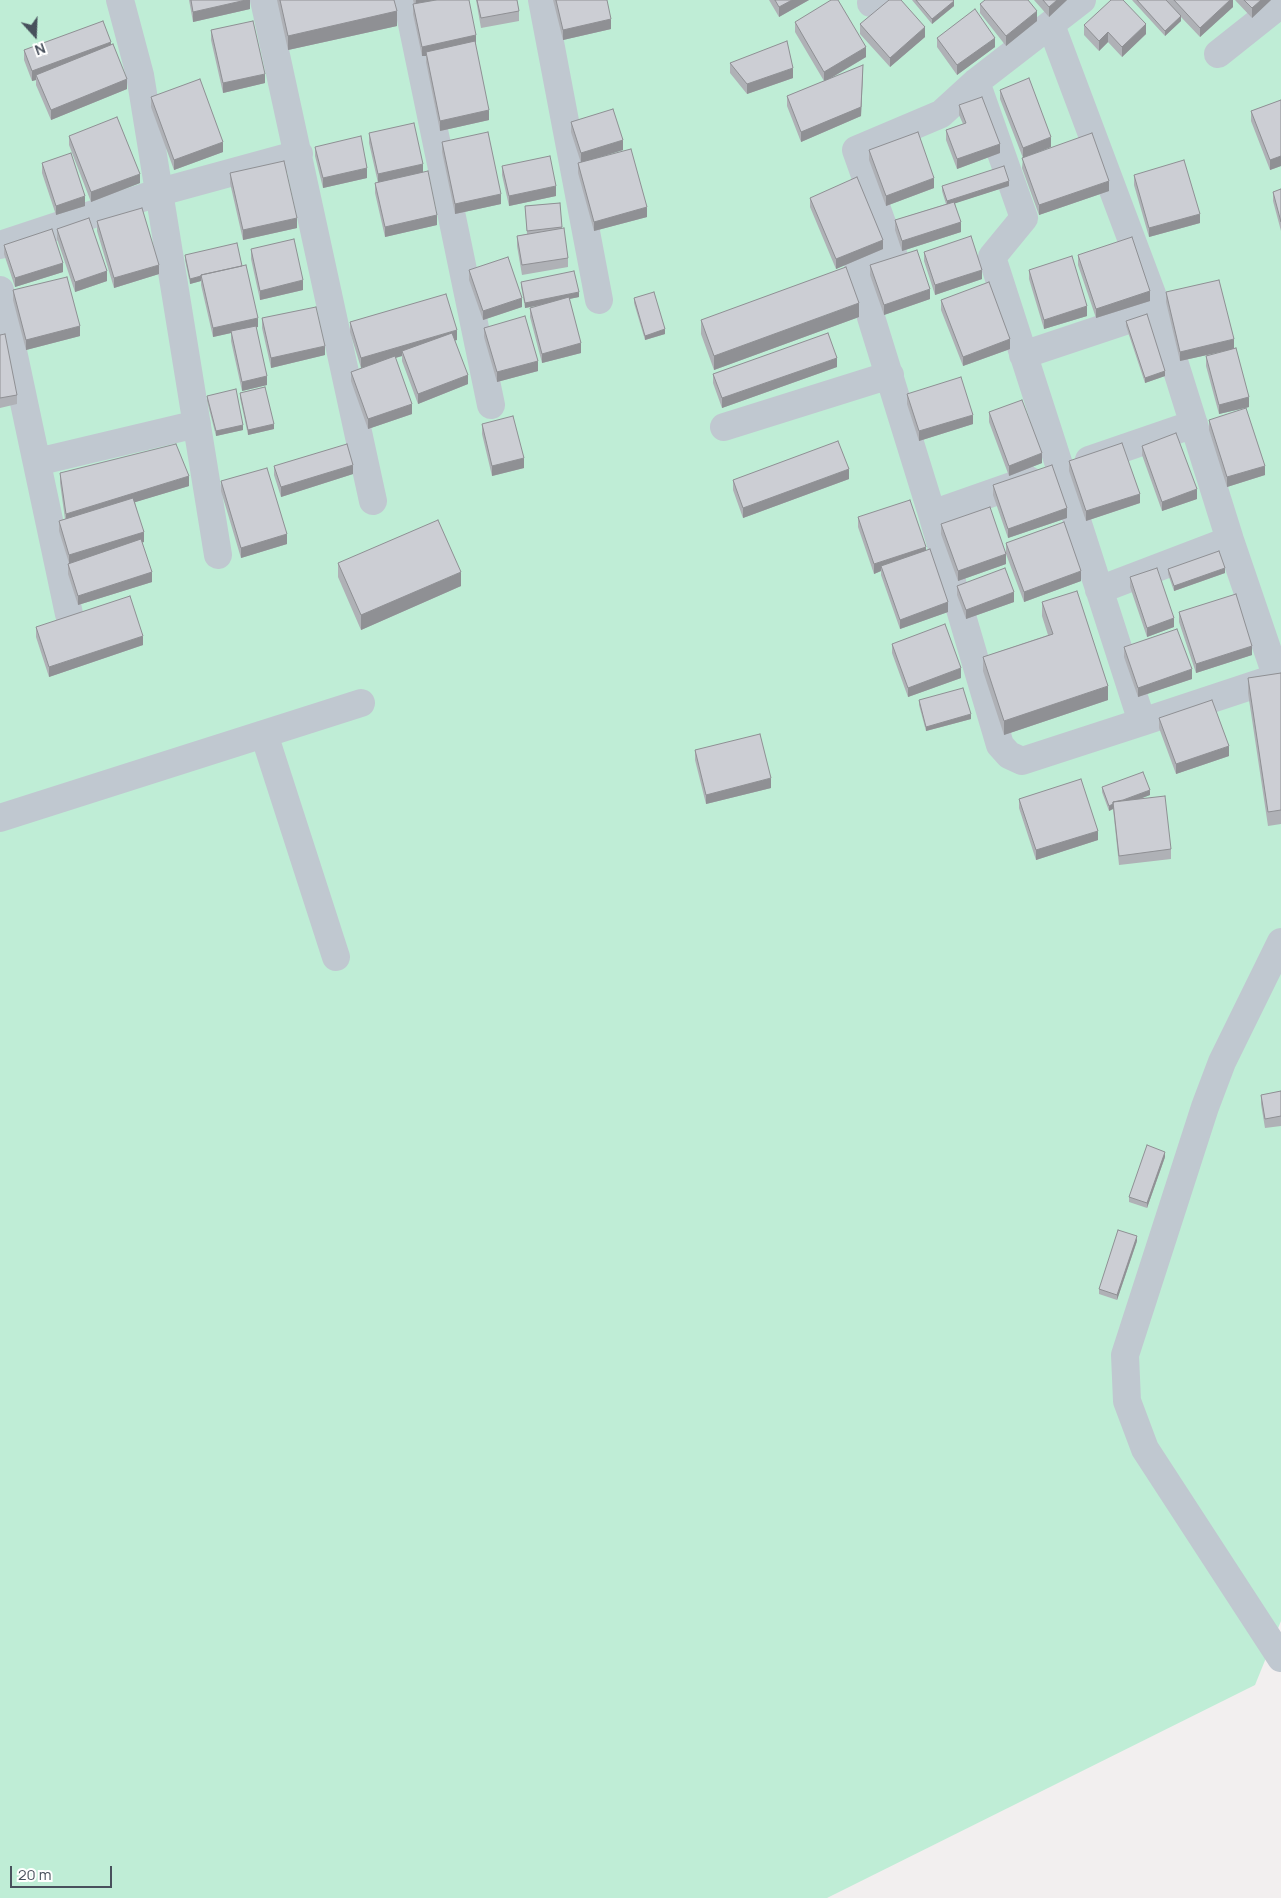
<!DOCTYPE html>
<html>
<head>
<meta charset="utf-8">
<style>
	body { margin:0 }
	#map { position:relative; width:1281px; height:1898px; overflow:hidden; background:#f2efef; font-family:Manrope,sans-serif }
	canvas { display:block }
	.north { position:absolute; left:10px; top:10px; width:50px; height:50px; -webkit-text-stroke:4px #fff; paint-order:stroke; rotate:160deg; font-size:14px; font-weight:700; line-height:20px; text-align:center; color:#48505c }
	.north::after { content:''; display:block; margin:auto; width:18px; height:22px; background:#48505c; clip-path:polygon(50% 0,100% 100%,50% 72%,0 100%) }
	.scale { position:absolute; left:10px; top:1866px; width:102px; height:22px; box-sizing:border-box; border:2px solid #48505c; border-top:0; padding-left:6px; font-size:15px; line-height:18px; white-space:nowrap; color:#48505c; -webkit-text-stroke:4px #fff; paint-order:stroke }
</style>
</head>
<body>
<div id="map">
<canvas width="1281" height="1898"></canvas>
<div class="north">N</div>
<div class="scale">20 m</div>
</div>
<script>
const c = document.querySelector('canvas').getContext('2d');
c.lineJoin = 'round';
function paint(path, color) { c.fillStyle = color; c.fill(path, 'evenodd'); }
const shape = rows => new Path2D(rows.map(r => 'M' + r).join(''));
function trace(path, color, width, dash) { c.strokeStyle = color; c.lineWidth = width; c.lineCap = dash ? 'butt' : 'round'; c.setLineDash(dash || []); c.stroke(path); }
const green = shape([
	[0,0,1281,0,1281,1621,1255,1685,827,1898,0,1898]
]);
const minor = shape([
	[120,0,140,75,218,555],
	[264,0,373,501],
	[407,0,491,405],
	[542,0,599,300],
	[871,3,875,0],
	[1051,25,1158,310,1230,540,1277,678],
	[1218,54,1281,4],
	[976,82,1024,218,992,257,1142,722,1281,676],
	[0,245,160,192,299,154],
	[0,290,69,614],
	[1023,355,1158,310],
	[724,427,890,375],
	[1089,460,1194,424],
	[37,462,197,424],
	[1029,480,932,514,1000,745,1009,755,1022,761,1142,722],
	[932,514,857,272,894,257,856,150,941,114,976,82,1082,0],
	[1099,590,1230,540],
	[264,734,336,957],
	[0,818,361,703]
]);
const tertiary = shape([
	[1281,942,1222,1062,1205,1107,1125,1355,1127,1401,1145,1449,1281,1658]
]);
const wall = shape([
	[189,0,250,0,250,9,193,22],
	[277,0,394,0,397,26,288,50],
	[413,0,469,0,475,45,489,120,440,131,426,62,426,56,422,56,413,14,413,4,414,4],
	[476,0,517,0,519,11,519,21,481,28],
	[553,0,607,0,611,29,563,40],
	[769,0,809,0,779,17],
	[912,0,953,0,954,6,932,24],
	[1034,0,1067,0,1049,17],
	[1132,0,1233,0,1233,7,1200,37,1181,17,1181,21,1165,36],
	[1235,0,1271,0,1252,18],
	[980,4,1037,21,1006,46,980,13],
	[795,22,866,57,828,80,863,75,861,116,801,142,787,106,787,96,824,81,795,32],
	[860,24,925,37,890,67,860,34],
	[1084,25,1146,34,1122,57,1108,42,1099,51,1084,35],
	[211,30,265,83,223,93,211,40],
	[937,38,995,47,957,75,937,47],
	[111,44,127,89,51,120,36,85,36,80,32,81,24,60,24,50],
	[730,63,793,78,747,94,730,73],
	[1000,90,1051,147,1023,158,1109,191,1039,215,1022,168,1023,158,1000,99],
	[151,97,223,152,174,170,151,107],
	[1281,100,1281,166,1270,170,1251,121,1251,111],
	[959,105,1000,153,957,169,946,140,946,130,963,124,959,115],
	[571,122,623,150,588,161,647,217,594,231,578,173,578,163,581,163,571,132],
	[369,133,423,173,437,225,385,237,375,193,375,183,378,183,369,143],
	[69,136,140,183,91,202,69,145],
	[442,142,501,204,455,214,442,152],
	[315,147,367,178,323,188,315,156],
	[869,150,934,188,886,206,869,160],
	[42,163,85,206,56,215,42,173],
	[502,166,556,196,509,206,502,175],
	[230,173,297,228,243,240,230,183],
	[1134,175,1200,223,1149,237,1134,185],
	[942,186,1009,186,955,203,961,232,902,251,895,230,895,220,946,204,942,191],
	[1281,189,1281,231,1273,201,1273,192],
	[810,198,883,249,836,269,810,207],
	[560,203,562,228,568,258,568,267,522,275,517,246,517,236,527,234,525,206],
	[97,221,159,274,114,288,97,231],
	[57,229,107,281,75,292,57,239],
	[4,245,63,272,15,287,4,254],
	[251,249,303,290,260,300,251,259],
	[924,252,982,279,935,295,924,261],
	[185,255,258,327,256,327,267,385,242,391,231,341,231,333,213,337,201,285,201,281,190,284,185,260],
	[1078,255,1150,301,1096,318,1078,265],
	[870,265,930,299,884,315,870,275],
	[469,270,522,307,483,320,469,280],
	[1029,270,1087,316,1044,329,1029,279],
	[521,282,579,297,569,299,581,353,542,363,530,317,530,308,536,306,525,308,521,286],
	[13,290,80,336,26,350,13,300],
	[1166,292,1234,348,1249,407,1219,414,1206,366,1206,356,1229,350,1180,361,1166,302],
	[634,298,665,334,645,340,634,303],
	[941,300,1010,349,963,366,941,310],
	[859,317,714,370,701,334,701,320],
	[262,318,325,355,271,368,262,328],
	[1126,321,1165,376,1145,383,1126,326],
	[350,322,457,340,455,340,468,384,418,404,402,361,402,356,395,358,412,414,368,429,351,381,351,372,372,364,361,368,350,332],
	[484,328,538,371,497,382,484,337],
	[0,335,17,395,17,404,0,408],
	[837,367,722,408,713,383,713,374],
	[240,393,274,429,248,435,240,398],
	[907,394,973,424,919,441,907,404],
	[207,396,243,430,216,436,207,401],
	[989,412,1042,463,1009,476,989,422],
	[1209,420,1265,475,1227,487,1209,430],
	[482,424,524,468,492,476,482,434],
	[1142,446,1197,499,1162,511,1142,455],
	[1069,461,1140,503,1086,521,1069,471],
	[274,466,353,474,281,497,274,475],
	[60,473,189,486,135,502,144,542,142,542,152,582,78,605,68,574,68,564,69,563,59,531,59,521,65,519,60,483],
	[849,479,743,518,733,490,733,480],
	[221,481,287,544,241,558,221,491],
	[993,485,1067,518,1008,538,993,495],
	[858,517,926,550,948,612,900,629,881,575,881,571,874,574,858,527],
	[941,524,1006,553,1006,543,1081,581,1024,602,1006,554,1006,564,958,581,941,534],
	[338,563,461,586,361,630,338,577],
	[1168,569,1225,573,1174,591,1168,574],
	[1130,577,1174,627,1147,637,1130,587],
	[957,586,1014,602,966,619,957,595],
	[1042,602,1108,700,1004,735,983,671,983,657,1048,635,1042,616],
	[1179,612,1252,655,1196,673,1179,622],
	[36,627,143,645,49,677,36,637],
	[892,644,961,678,908,697,892,653],
	[1124,647,1192,679,1138,697,1124,657],
	[1281,673,1281,824,1268,826,1248,693,1248,678],
	[919,700,971,719,926,731,919,705],
	[1159,718,1229,756,1176,774,1159,728],
	[695,750,771,788,706,804,695,760],
	[1102,787,1150,795,1142,798,1171,849,1171,859,1119,865,1113,809,1109,811,1102,792],
	[1019,799,1098,840,1036,860,1019,808],
	[1281,1091,1281,1126,1265,1128,1261,1104,1261,1095],
	[1165,1157,1147,1208,1129,1202,1129,1197],
	[1137,1241,1117,1300,1099,1294,1099,1289]
]);
const shadedWall = shape([
	[246,0,250,0,250,9,193,22,193,12],
	[416,0,462,0,415,10],
	[792,0,809,0,779,17,779,7],
	[1057,0,1067,0,1049,17,1049,7],
	[1230,0,1233,0,1233,7,1200,37,1200,28],
	[1261,0,1271,0,1252,18,1252,8],
	[954,1,954,6,932,24,932,19],
	[397,11,397,26,288,50,288,36],
	[1037,11,1037,21,1006,46,1006,36],
	[1181,16,1181,21,1165,36,1165,31],
	[611,19,611,29,563,40,563,30],
	[1146,24,1146,34,1122,57,1122,47],
	[925,27,925,37,890,67,890,58],
	[1108,32,1108,42,1099,51,1099,41],
	[476,35,476,45,426,55,426,52,426,56,422,56,422,47],
	[995,38,995,47,957,75,957,65],
	[111,42,111,52,36,75,36,80,32,81,32,71],
	[866,47,866,57,824,82,824,72],
	[863,65,861,116,801,142,801,132],
	[793,68,793,78,747,94,747,84],
	[265,74,265,83,223,93,223,83],
	[127,79,127,89,51,120,51,110],
	[489,110,489,120,440,131,440,121],
	[1051,137,1051,147,1023,158,1023,148],
	[623,140,623,150,581,163,581,153],
	[223,142,223,152,174,170,174,160],
	[1000,144,1000,153,957,169,957,159],
	[1281,156,1281,166,1270,170,1270,160],
	[423,164,423,174,378,184,378,174],
	[367,168,367,178,323,188,323,178],
	[140,174,140,183,91,202,91,192],
	[934,178,934,188,886,206,886,196],
	[1009,181,1009,186,947,206,947,201],
	[1109,181,1109,191,1039,215,1039,205],
	[556,186,556,196,509,206,509,196],
	[501,194,501,204,455,214,455,204],
	[85,196,85,206,56,215,56,206],
	[647,207,647,217,594,231,594,222],
	[1200,214,1200,223,1149,237,1149,228],
	[437,215,437,225,385,237,385,227],
	[297,218,297,228,243,240,243,230],
	[961,222,961,232,902,251,902,241],
	[883,240,883,249,836,269,836,259],
	[63,263,63,272,15,287,15,278],
	[159,265,159,274,114,288,114,278],
	[982,270,982,279,935,295,935,285],
	[107,271,107,281,75,292,75,282],
	[201,276,201,281,190,284,190,279],
	[303,280,303,290,260,300,260,291],
	[930,289,930,299,884,315,884,305],
	[1150,291,1150,301,1096,318,1096,309],
	[579,292,579,297,525,308,525,303],
	[522,298,522,307,483,320,483,311],
	[859,303,859,317,714,370,714,356],
	[1087,306,1087,316,1044,329,1044,320],
	[258,318,258,327,213,337,213,328],
	[80,326,80,336,26,350,26,340],
	[665,329,665,334,645,340,645,336],
	[457,330,457,340,404,355,402,351,402,356,361,368,361,358],
	[1010,339,1010,349,963,366,963,357],
	[1234,339,1234,349,1180,361,1180,352],
	[581,343,581,353,542,363,542,354],
	[325,346,325,355,271,368,271,358],
	[837,358,837,367,722,408,722,398],
	[538,361,538,371,497,382,497,372],
	[1165,371,1165,376,1145,383,1145,378],
	[468,375,468,384,418,404,418,394],
	[267,376,267,385,242,391,242,382],
	[1249,397,1249,407,1219,414,1219,405],
	[412,404,412,414,368,429,368,419],
	[973,415,973,424,919,441,919,431],
	[274,424,274,429,248,435,248,430],
	[243,425,243,430,216,436,216,431],
	[1042,453,1042,463,1009,476,1009,466],
	[524,458,524,468,492,476,492,466],
	[353,465,353,474,281,497,281,487],
	[1265,466,1265,475,1227,487,1227,477],
	[849,469,849,479,743,518,743,508],
	[189,476,189,486,66,523,66,514],
	[1197,489,1197,499,1162,511,1162,502],
	[1140,494,1140,503,1086,521,1086,511],
	[1067,508,1067,518,1008,538,1008,529],
	[144,532,144,542,69,565,69,555],
	[287,534,287,544,241,558,241,548],
	[926,547,926,556,881,566,881,571,874,574,874,564],
	[1006,554,1006,564,958,581,958,571],
	[1225,568,1225,573,1174,591,1174,586],
	[1081,571,1081,581,1024,602,1024,592],
	[152,572,152,582,78,605,78,596],
	[461,572,461,586,361,630,361,615],
	[1014,592,1014,602,966,619,966,610],
	[948,602,948,612,900,629,900,620],
	[1174,618,1174,627,1147,637,1147,628],
	[143,636,143,645,49,677,49,667],
	[1252,646,1252,655,1196,673,1196,664],
	[961,668,961,678,908,697,908,688],
	[1192,669,1192,679,1138,697,1138,688],
	[1108,686,1108,700,1004,735,1004,721],
	[971,714,971,719,926,731,926,727],
	[1229,746,1229,756,1176,774,1176,764],
	[771,778,771,788,706,804,706,795],
	[1150,790,1150,795,1113,809,1113,804],
	[1113,804,1113,809,1109,811,1109,806],
	[1098,831,1098,840,1036,860,1036,850],
	[1165,1152,1165,1157,1147,1208,1147,1203],
	[1137,1236,1137,1241,1117,1300,1117,1295]
]);
const building = shape([
	[191,0,246,0,193,12,191,0],
	[280,0,394,0,397,11,288,36,280,0],
	[436,0,469,0,476,35,422,47,413,4,436,0],
	[477,0,517,0,519,11,481,18,477,0],
	[556,0,607,0,611,19,563,30,556,0],
	[775,0,792,0,779,7,775,0],
	[831,0,838,0,866,47,824,72,795,22,831,0],
	[889,0,901,0,925,27,890,58,860,24,889,0],
	[916,0,953,0,954,1,932,19,916,0],
	[985,0,1028,0,1037,11,1006,36,980,4,985,0],
	[1043,0,1057,0,1049,7,1043,0],
	[1111,0,1123,0,1146,24,1122,47,1108,32,1099,41,1084,25,1111,0],
	[1137,0,1166,0,1181,16,1165,31,1137,0],
	[1174,0,1230,0,1200,28,1174,0],
	[1244,0,1261,0,1252,8,1244,0],
	[975,9,995,38,957,65,937,38,975,9],
	[103,21,111,42,32,71,24,50,103,21],
	[253,21,265,74,223,83,211,30,253,21],
	[475,41,489,110,440,121,426,52,475,41],
	[787,41,793,68,747,84,730,63,787,41],
	[113,44,127,79,51,110,36,75,113,44],
	[863,65,861,107,801,132,787,96,863,65],
	[1029,78,1051,137,1023,148,1000,90,1029,78],
	[200,79,223,142,174,160,151,97,200,79],
	[982,97,1000,144,957,159,946,130,966,123,959,105,982,97],
	[1281,100,1281,156,1270,160,1251,111,1281,100],
	[613,109,623,140,581,153,571,122,613,109],
	[117,117,140,174,91,192,69,136,117,117],
	[414,123,423,164,378,174,369,133,414,123],
	[488,132,501,194,455,204,442,142,488,132],
	[918,132,934,178,886,196,869,150,918,132],
	[1092,133,1109,181,1039,205,1022,158,1092,133],
	[361,136,367,168,323,178,315,147,361,136],
	[631,149,647,207,594,222,578,163,631,149],
	[71,153,85,196,56,206,42,163,71,153],
	[550,156,556,186,509,196,502,166,550,156],
	[1184,160,1200,214,1149,228,1134,175,1184,160],
	[284,161,297,218,243,230,230,173,284,161],
	[1004,166,1009,181,947,201,942,186,1004,166],
	[428,171,437,215,385,227,375,183,428,171],
	[857,177,883,240,836,259,810,198,857,177],
	[1281,189,1281,222,1273,192,1281,189],
	[954,202,961,222,902,241,895,220,954,202],
	[560,203,562,227,527,231,525,206,560,203],
	[142,208,159,265,114,278,97,221,142,208],
	[89,218,107,271,75,282,57,229,89,218],
	[564,228,568,258,522,265,517,236,564,228],
	[52,229,63,263,15,278,4,245,52,229],
	[971,236,982,270,935,285,924,252,971,236],
	[1132,237,1150,291,1096,309,1078,255,1132,237],
	[294,239,303,280,260,291,251,249,294,239],
	[237,243,242,266,201,275,201,276,190,279,185,255,237,243],
	[917,250,930,289,884,305,870,265,917,250],
	[1072,256,1087,306,1044,320,1029,270,1072,256],
	[508,257,522,298,483,311,469,270,508,257],
	[246,265,258,318,213,328,201,275,246,265],
	[846,267,859,303,714,356,701,320,846,267],
	[574,271,579,292,525,303,521,282,574,271],
	[67,277,80,326,26,340,13,290,67,277],
	[1219,280,1234,339,1180,352,1166,292,1219,280],
	[989,282,1010,339,963,357,941,300,989,282],
	[654,292,665,329,645,336,634,298,654,292],
	[446,294,457,330,361,358,350,322,446,294],
	[569,297,581,343,542,354,530,308,569,297],
	[316,307,325,346,271,358,262,318,316,307],
	[1147,314,1165,371,1145,378,1126,321,1147,314],
	[525,316,538,361,497,372,484,328,525,316],
	[256,326,267,376,242,382,231,331,256,326],
	[452,333,468,375,418,394,402,351,452,333],
	[828,333,837,358,722,398,713,374,828,333],
	[5,334,17,395,0,398,0,335,5,334],
	[1236,348,1249,397,1219,405,1206,356,1236,348],
	[395,356,412,404,368,419,351,372,395,356],
	[961,377,973,415,919,431,907,394,961,377],
	[265,387,274,424,248,430,240,393,265,387],
	[236,389,243,425,216,431,207,396,236,389],
	[1022,400,1042,453,1009,466,989,412,1022,400],
	[1246,408,1265,466,1227,477,1209,420,1246,408],
	[513,416,524,458,492,466,482,424,513,416],
	[1176,433,1197,489,1162,502,1142,446,1176,433],
	[838,441,849,469,743,508,733,480,838,441],
	[1122,443,1140,494,1086,511,1069,461,1122,443],
	[176,444,189,476,66,514,60,473,176,444],
	[347,444,353,465,281,487,274,466,347,444],
	[1052,465,1067,508,1008,529,993,485,1052,465],
	[267,468,287,534,241,548,221,481,267,468],
	[133,498,144,532,69,555,59,521,133,498],
	[910,500,926,547,874,564,858,517,910,500],
	[990,507,1006,554,958,571,941,524,990,507],
	[438,520,461,572,361,615,338,563,438,520],
	[1064,522,1081,571,1024,592,1006,543,1064,522],
	[141,539,152,572,78,596,68,564,141,539],
	[930,549,948,602,900,620,881,566,930,549],
	[1219,551,1225,568,1174,586,1168,569,1219,551],
	[1005,568,1014,592,966,610,957,586,1005,568],
	[1157,568,1174,618,1147,628,1130,577,1157,568],
	[1077,591,1108,686,1004,721,983,657,1053,634,1042,602,1077,591],
	[1236,594,1252,646,1196,664,1179,612,1236,594],
	[130,596,143,636,49,667,36,627,130,596],
	[945,624,961,668,908,688,892,644,945,624],
	[1177,629,1192,669,1138,688,1124,647,1177,629],
	[1281,673,1281,810,1268,812,1248,678,1281,673],
	[963,688,971,714,926,727,919,700,963,688],
	[1212,700,1229,746,1176,764,1159,718,1212,700],
	[760,734,771,778,706,795,695,750,760,734],
	[1143,772,1150,790,1123,800,1113,802,1113,804,1109,806,1102,787,1143,772],
	[1081,779,1098,831,1036,850,1019,799,1081,779],
	[1165,796,1171,849,1119,856,1113,802,1165,796],
	[1281,1091,1281,1116,1265,1119,1261,1095,1281,1091],
	[1147,1145,1165,1152,1147,1203,1129,1197,1147,1145],
	[1118,1230,1137,1236,1117,1295,1099,1289,1118,1230]
]);
paint(green, '#bfedd6');
trace(minor, '#c0c8d0', 28);
trace(tertiary, '#c0c8d0', 28);
paint(wall, '#afb1b6');
paint(shadedWall, '#8f9094');
paint(building, '#ccced4');
trace(building, '#8f9094', 1);
</script>
</body>
</html>
